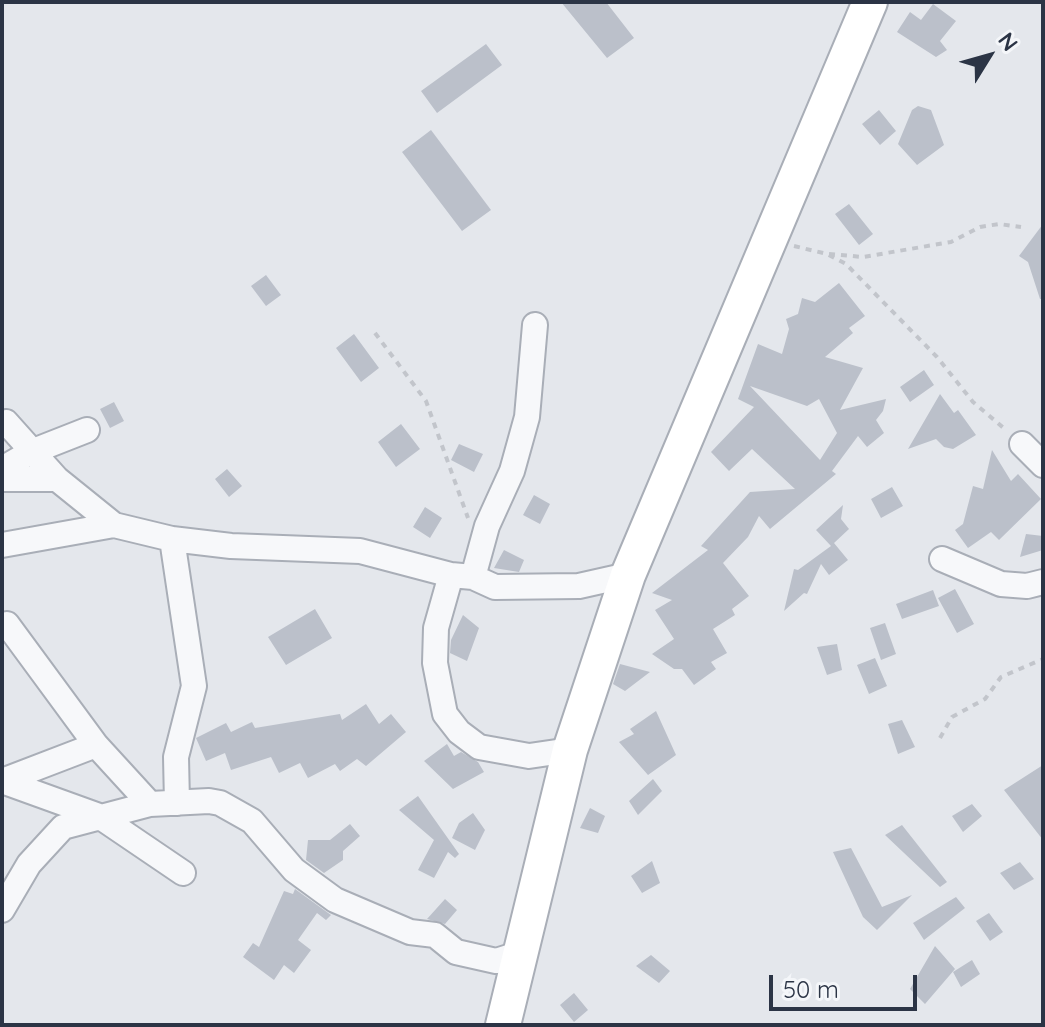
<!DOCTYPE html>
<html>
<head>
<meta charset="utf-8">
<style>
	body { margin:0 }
	#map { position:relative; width:1045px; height:1027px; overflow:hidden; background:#e4e7ec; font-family:Quicksand,sans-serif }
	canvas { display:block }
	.frame { position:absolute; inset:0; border:4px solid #2b3445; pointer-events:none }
	.north { position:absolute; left:949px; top:16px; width:80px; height:80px; -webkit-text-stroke:6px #f4f6f9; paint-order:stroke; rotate:53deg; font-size:22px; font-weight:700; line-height:32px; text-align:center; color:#2b3445 }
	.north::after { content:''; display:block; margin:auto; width:28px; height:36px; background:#2b3445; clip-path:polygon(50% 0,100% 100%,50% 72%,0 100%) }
	.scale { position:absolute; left:769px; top:975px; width:148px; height:36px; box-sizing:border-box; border:4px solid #2b3445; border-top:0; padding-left:10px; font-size:24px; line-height:28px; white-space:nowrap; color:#2b3445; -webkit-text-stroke:6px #f4f6f9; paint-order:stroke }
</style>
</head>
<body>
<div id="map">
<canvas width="1045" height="1027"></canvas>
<div class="frame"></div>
<div class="north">N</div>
<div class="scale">50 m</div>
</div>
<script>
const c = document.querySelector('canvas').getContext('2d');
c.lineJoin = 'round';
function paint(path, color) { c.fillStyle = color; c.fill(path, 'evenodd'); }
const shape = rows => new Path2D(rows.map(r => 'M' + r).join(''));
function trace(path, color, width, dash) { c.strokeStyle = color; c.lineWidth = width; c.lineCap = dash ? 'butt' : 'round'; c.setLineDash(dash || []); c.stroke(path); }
const building = shape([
	[561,2,606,2,634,38,607,58],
	[933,4,956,21,940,41,947,50,936,57,897,32,910,12,921,20],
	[486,44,502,65,437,113,421,91],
	[918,106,931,110,944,145,917,165,898,144,912,110],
	[879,110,896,131,880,145,862,124],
	[431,130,491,210,462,231,402,152],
	[849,204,873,234,859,245,835,214],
	[1043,224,1043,299,1040,299,1028,262,1019,256],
	[266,275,281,295,266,306,251,286],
	[839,283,865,316,849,328,853,333,825,357,863,368,840,410,886,399,883,411,876,420,884,433,867,447,858,436,832,471,836,474,770,529,759,516,748,537,723,563,749,596,732,609,735,615,713,629,727,653,711,662,716,669,694,685,682,669,674,669,652,654,674,639,655,610,672,600,652,593,708,550,701,546,750,492,795,489,752,449,729,471,711,452,754,407,738,399,758,344,782,354,789,329,786,319,798,314,802,298,815,302],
	[750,386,807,406,819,399,837,433,820,460],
	[354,334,379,368,361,382,336,348],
	[924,370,934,385,910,402,900,387],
	[940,394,954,413,958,410,976,435,953,449,944,447,936,439,908,449],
	[114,402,124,421,110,428,100,409],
	[401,424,420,449,396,467,378,442],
	[459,444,483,454,474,472,451,460],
	[992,450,1011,481,1018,474,1041,499,999,540,991,532,968,548,955,530,963,524,973,486,983,489],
	[227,469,242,486,229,497,215,479],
	[892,487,903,506,881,518,871,499],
	[534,495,550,504,540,524,523,515],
	[843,505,841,519,849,529,834,543,848,560,829,575,821,564,807,594,804,593,784,611,794,569,798,570,831,546,816,530],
	[425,507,442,518,430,538,413,527],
	[1026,534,1043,536,1043,550,1020,557],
	[504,550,524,560,519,572,494,568],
	[955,589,974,624,957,633,938,598],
	[933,590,939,606,902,619,896,604],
	[315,609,332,638,286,665,268,637],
	[463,615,479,628,467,661,450,653,451,640],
	[885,623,896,654,881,660,870,628],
	[837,644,842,670,827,675,817,647],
	[875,658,887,686,869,694,857,665],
	[620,664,650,672,625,691,613,684],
	[366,704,379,724,391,714,406,732,366,766,357,759,340,771,335,764,308,778,300,763,279,773,271,757,231,770,225,753,206,761,196,738,226,723,231,732,252,722,255,728,340,714,342,720],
	[656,711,676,755,648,775,619,742,634,734,630,729],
	[902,720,915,747,898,754,888,724],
	[447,744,454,756,461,752,478,762,484,772,453,789,424,761],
	[1043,765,1043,840,1004,790],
	[653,779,662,791,638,815,629,801],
	[418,796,459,854,455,858,448,852,434,878,418,870,434,840,399,810],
	[972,804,982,816,963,832,952,816],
	[590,808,605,816,598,833,580,828],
	[473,813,485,830,475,850,452,838,459,823],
	[350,824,360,836,343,851,343,860,324,873,306,860,308,840,330,840],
	[902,825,947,882,940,887,885,835],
	[851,848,882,907,912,895,877,930,863,917,833,852],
	[652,861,660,883,642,893,631,876],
	[1020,862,1034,879,1014,890,1000,873],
	[295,889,331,915,326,920,317,913,298,940,311,950,294,973,284,965,274,980,243,957,253,943,259,947,284,891,293,894],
	[956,897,965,908,924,940,913,923],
	[445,899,457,910,445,924,427,919],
	[989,913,1003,932,990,941,976,921],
	[935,946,955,969,925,1004,910,989],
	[651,955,670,971,659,983,636,966],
	[972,960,980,974,961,987,953,972],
	[574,993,588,1010,574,1022,560,1005]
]);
const path = shape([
	[794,246,827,254,846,264,937,357,973,402,1006,430],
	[829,254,863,257,951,242,980,227,999,224,1021,227],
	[375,333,426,401,468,518],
	[940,738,952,717,985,699,1001,677,1043,659]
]);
const minor = shape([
	[6,422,57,479,114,525],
	[1022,444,1043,465],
	[2,469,31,452,87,430],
	[2,479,57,479],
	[172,539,194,686,176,757,177,803],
	[2,545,114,525,172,539,231,546,360,551,451,575,473,577,495,587,579,586,628,575],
	[942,559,1001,584,1027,586,1043,582],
	[451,575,436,628,435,663,445,714,459,732,479,747,529,756,570,750],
	[473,577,487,526,512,471,527,417,535,325],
	[7,624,96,745,150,804],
	[2,781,99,816,183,873],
	[2,781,96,745],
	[2,910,29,864,63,827,150,804,209,801,220,803,252,821,294,870,335,900,410,932,435,935,456,952,496,961,518,954]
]);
const secondary = shape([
	[503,1025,570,750,628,575,870,2]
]);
paint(building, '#bbc0ca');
trace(minor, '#a9aeb7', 28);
trace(secondary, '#a9aeb7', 38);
trace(path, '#c2c5cb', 4, [6, 6]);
trace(minor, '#f7f8fa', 24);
trace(secondary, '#fff', 34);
</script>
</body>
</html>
